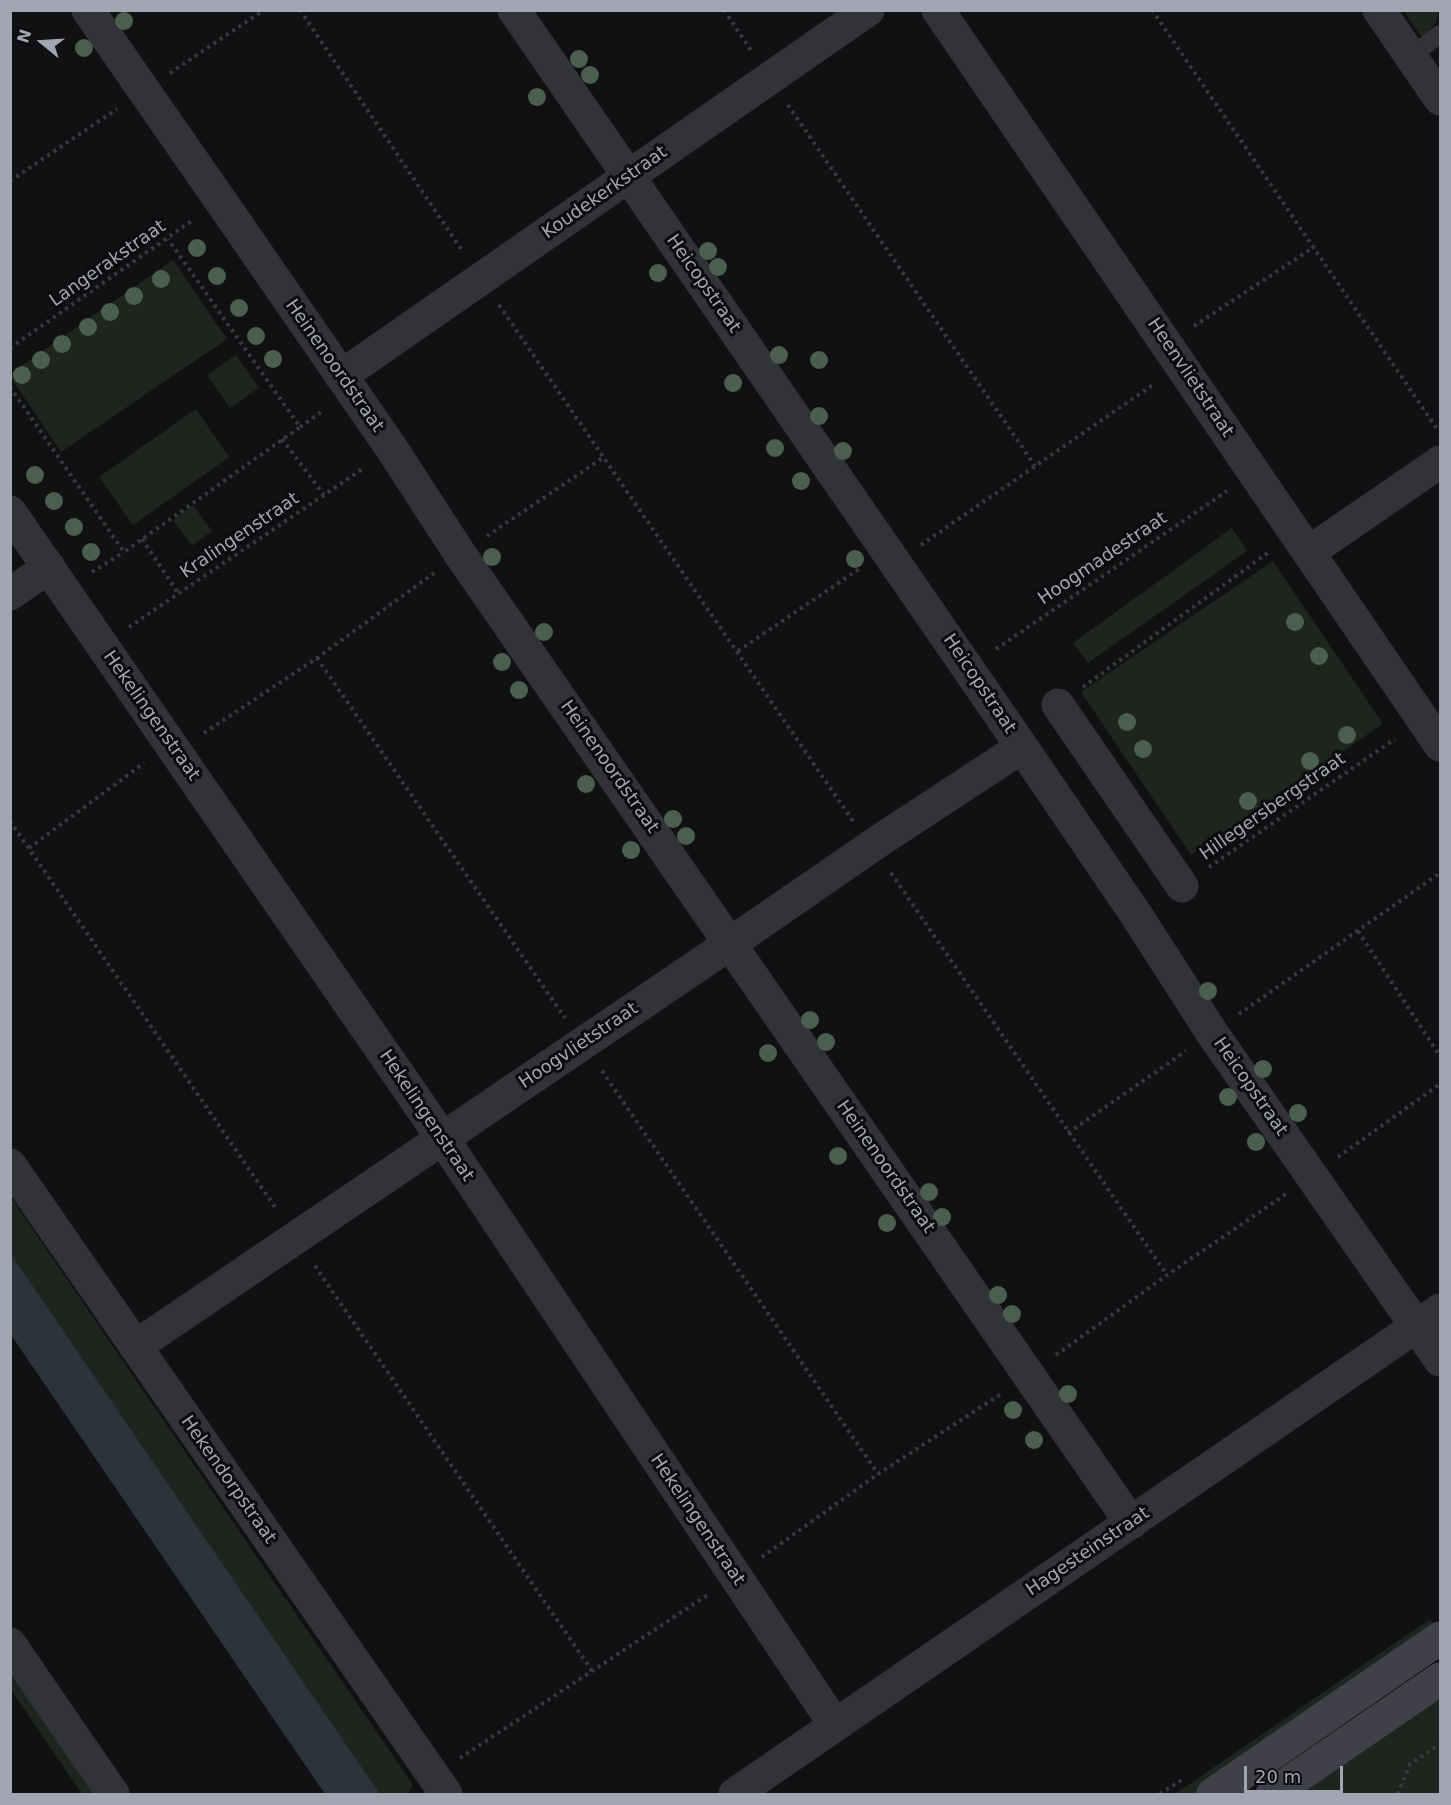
<!DOCTYPE html>
<html>
<head>
<meta charset="utf-8">
<style>
	body { margin:0 }
	#map { position:relative; width:1451px; height:1805px; overflow:hidden; background:#111113; font-family:"DejaVu Sans",sans-serif }
	canvas { display:block }
	.frame { position:absolute; inset:0; border:12px solid #a2a6b3; pointer-events:none }
	.north { position:absolute; left:12px; top:12px; width:60px; height:60px; -webkit-text-stroke:4px #0c0c0e; paint-order:stroke; rotate:288deg; font-size:16px; font-weight:700; line-height:24px; text-align:center; color:#a2a6b3 }
	.north::after { content:''; display:block; margin:auto; width:21px; height:27px; background:#a2a6b3; clip-path:polygon(50% 0,100% 100%,50% 72%,0 100%) }
	.scale { position:absolute; left:1244px; top:1766px; width:99px; height:27px; box-sizing:border-box; border:3px solid #a2a6b3; border-top:0; padding-left:8px; font-size:18px; line-height:21px; white-space:nowrap; color:#a2a6b3; -webkit-text-stroke:4px #0c0c0e; paint-order:stroke }
</style>
</head>
<body>
<div id="map">
<canvas width="1451" height="1805"></canvas>
<div class="frame"></div>
<div class="north">N</div>
<div class="scale">20 m</div>
</div>
<script>
const c = document.querySelector('canvas').getContext('2d');
c.lineJoin = 'round';
function paint(path, color) { c.fillStyle = color; c.fill(path, 'evenodd'); }
const shape = rows => new Path2D(rows.map(r => 'M' + r).join(''));
function trace(path, color, width, dash) { c.strokeStyle = color; c.lineWidth = width; c.lineCap = dash ? 'butt' : 'round'; c.setLineDash(dash || []); c.stroke(path); }
function label(font, color, halo, rows, align = 'center') {
  c.font = font + ' "DejaVu Sans",sans-serif'; c.lineWidth = 6; c.setLineDash([]); c.textBaseline = 'middle'; c.strokeStyle = halo; c.fillStyle = color; for (const [text, x, y, turn = 0] of rows) {
    c.save(); c.translate(x, y); c.rotate((+turn || 0) * Math.PI / 180); c.textAlign = isNaN(turn) ? turn : align; if (halo) c.strokeText(text, 0, 0); c.fillText(text, 0, 0); c.restore();
  }
}
const green = shape([
	[1404,11,1439,11,1436,23,1422,38],
	[173,260,227,339,61,452,11,378,11,373],
	[236,355,259,388,230,408,207,375],
	[196,409,229,457,133,525,99,477],
	[193,505,212,531,192,546,173,520],
	[1232,528,1247,551,1088,663,1073,643],
	[1273,561,1383,724,1191,855,1081,692],
	[10,1196,413,1785,408,1794,380,1794,11,1254],
	[1430,1619,1436,1629,1196,1794,1175,1794],
	[10,1671,95,1794,82,1794,11,1690],
	[1440,1693,1440,1794,1292,1794]
]);
const water = shape([
	[10,1254,11,1254,380,1794,325,1794,11,1335]
]);
const path = shape([
	[300,10,463,252],
	[724,10,752,52],
	[1152,10,1437,429],
	[170,73,264,10],
	[788,105,1035,466],
	[10,181,117,109],
	[499,305,853,821],
	[1194,326,1314,247],
	[10,348,193,220],
	[10,387,124,552,300,427,168,239],
	[300,427,324,410],
	[282,439,324,495],
	[487,536,604,457],
	[142,539,178,593],
	[921,545,1154,384],
	[92,572,124,552],
	[129,627,364,468],
	[996,649,1227,491],
	[738,651,859,569],
	[317,658,565,1018],
	[1083,687,1269,552],
	[204,733,317,658,434,573],
	[10,821,277,1210],
	[29,848,144,763],
	[1209,867,1395,739],
	[891,873,1167,1275],
	[1358,931,1440,1056],
	[1239,1014,1440,873],
	[602,1071,878,1474],
	[1068,1133,1186,1051],
	[1338,1157,1440,1084],
	[315,1266,592,1671],
	[1056,1355,1167,1275,1286,1194],
	[762,1557,878,1474,1001,1394],
	[460,1758,709,1594],
	[1160,1794,1183,1779],
	[1398,1794,1410,1764,1440,1744]
]);
const lane = shape([
	[1410,57,1440,34]
]);
const street = shape([
	[88,10,220,200,392,449,460,554,1131,1523],
	[514,10,1022,747,1137,916,1212,1033,1440,1360],
	[938,10,1440,745],
	[1379,10,1440,99],
	[341,376,868,10],
	[10,512,443,1139,835,1725],
	[1309,552,1440,462],
	[10,594,49,567],
	[1058,705,1182,886],
	[10,1165,446,1794],
	[136,1346,731,943,879,841,1022,747],
	[10,1644,113,1794],
	[735,1794,1440,1310]
]);
const secondary = shape([
	[1213,1794,1440,1638],
	[1272,1794,1440,1679]
]);
const trees = [
	[124,21],
	[84,48],
	[579,59],
	[590,75],
	[537,97],
	[197,248],
	[708,251],
	[718,267],
	[658,273],
	[217,276],
	[161,279],
	[134,296],
	[239,308],
	[110,312],
	[88,327],
	[256,336],
	[62,344],
	[779,355],
	[273,359],
	[41,360],
	[819,360],
	[22,375],
	[733,383],
	[819,416],
	[775,448],
	[843,451],
	[35,475],
	[801,481],
	[54,501],
	[74,527],
	[91,552],
	[492,557],
	[855,559],
	[1295,622],
	[544,632],
	[1319,656],
	[502,662],
	[519,690],
	[1127,722],
	[1347,735],
	[1143,749],
	[1310,761],
	[586,784],
	[1248,801],
	[673,819],
	[686,836],
	[631,850],
	[1208,991],
	[810,1020],
	[826,1042],
	[768,1053],
	[1263,1069],
	[1228,1097],
	[1298,1113],
	[1256,1142],
	[838,1156],
	[929,1192],
	[942,1217],
	[887,1223],
	[998,1295],
	[1012,1314],
	[1068,1394],
	[1013,1410],
	[1034,1440]
];
const streetNames = [
	["Koudekerkstraat",605,193,-35],
	["Langerakstraat",108,264,-35],
	["Heicopstraat",703,284,55],
	["Heinenoordstraat",334,366,55],
	["Heenvlietstraat",1190,378,56],
	["Kralingenstraat",240,536,-34],
	["Hoogmadestraat",1103,559,-34],
	["Heicopstraat",979,684,56],
	["Hekelingenstraat",151,716,55],
	["Heinenoordstraat",609,767,55],
	["Hillegersbergstraat",1273,807,-35],
	["Hoogvlietstraat",579,1046,-34],
	["Heicopstraat",1250,1087,55],
	["Hekelingenstraat",426,1116,56],
	["Heinenoordstraat",885,1167,55],
	["Hekendorpstraat",228,1480,55],
	["Hekelingenstraat",697,1520,56],
	["Hagesteinstraat",1088,1552,-34]
];
paint(green, '#1e251f');
paint(water, '#2b333b');
trace(path, '#383a3f', 4, [3, 4.5]);
trace(lane, '#323338', 18);
trace(street, '#323338', 33);
trace(secondary, '#404148', 33);
c.fillStyle = '#4a5f4e';
for (const [x, y] of trees) { c.beginPath(); c.arc(x, y, 9, 0, 2 * Math.PI); c.fill(); }
label('18px', '#a2a6b3', '#0c0c0e', streetNames);
</script>
</body>
</html>
